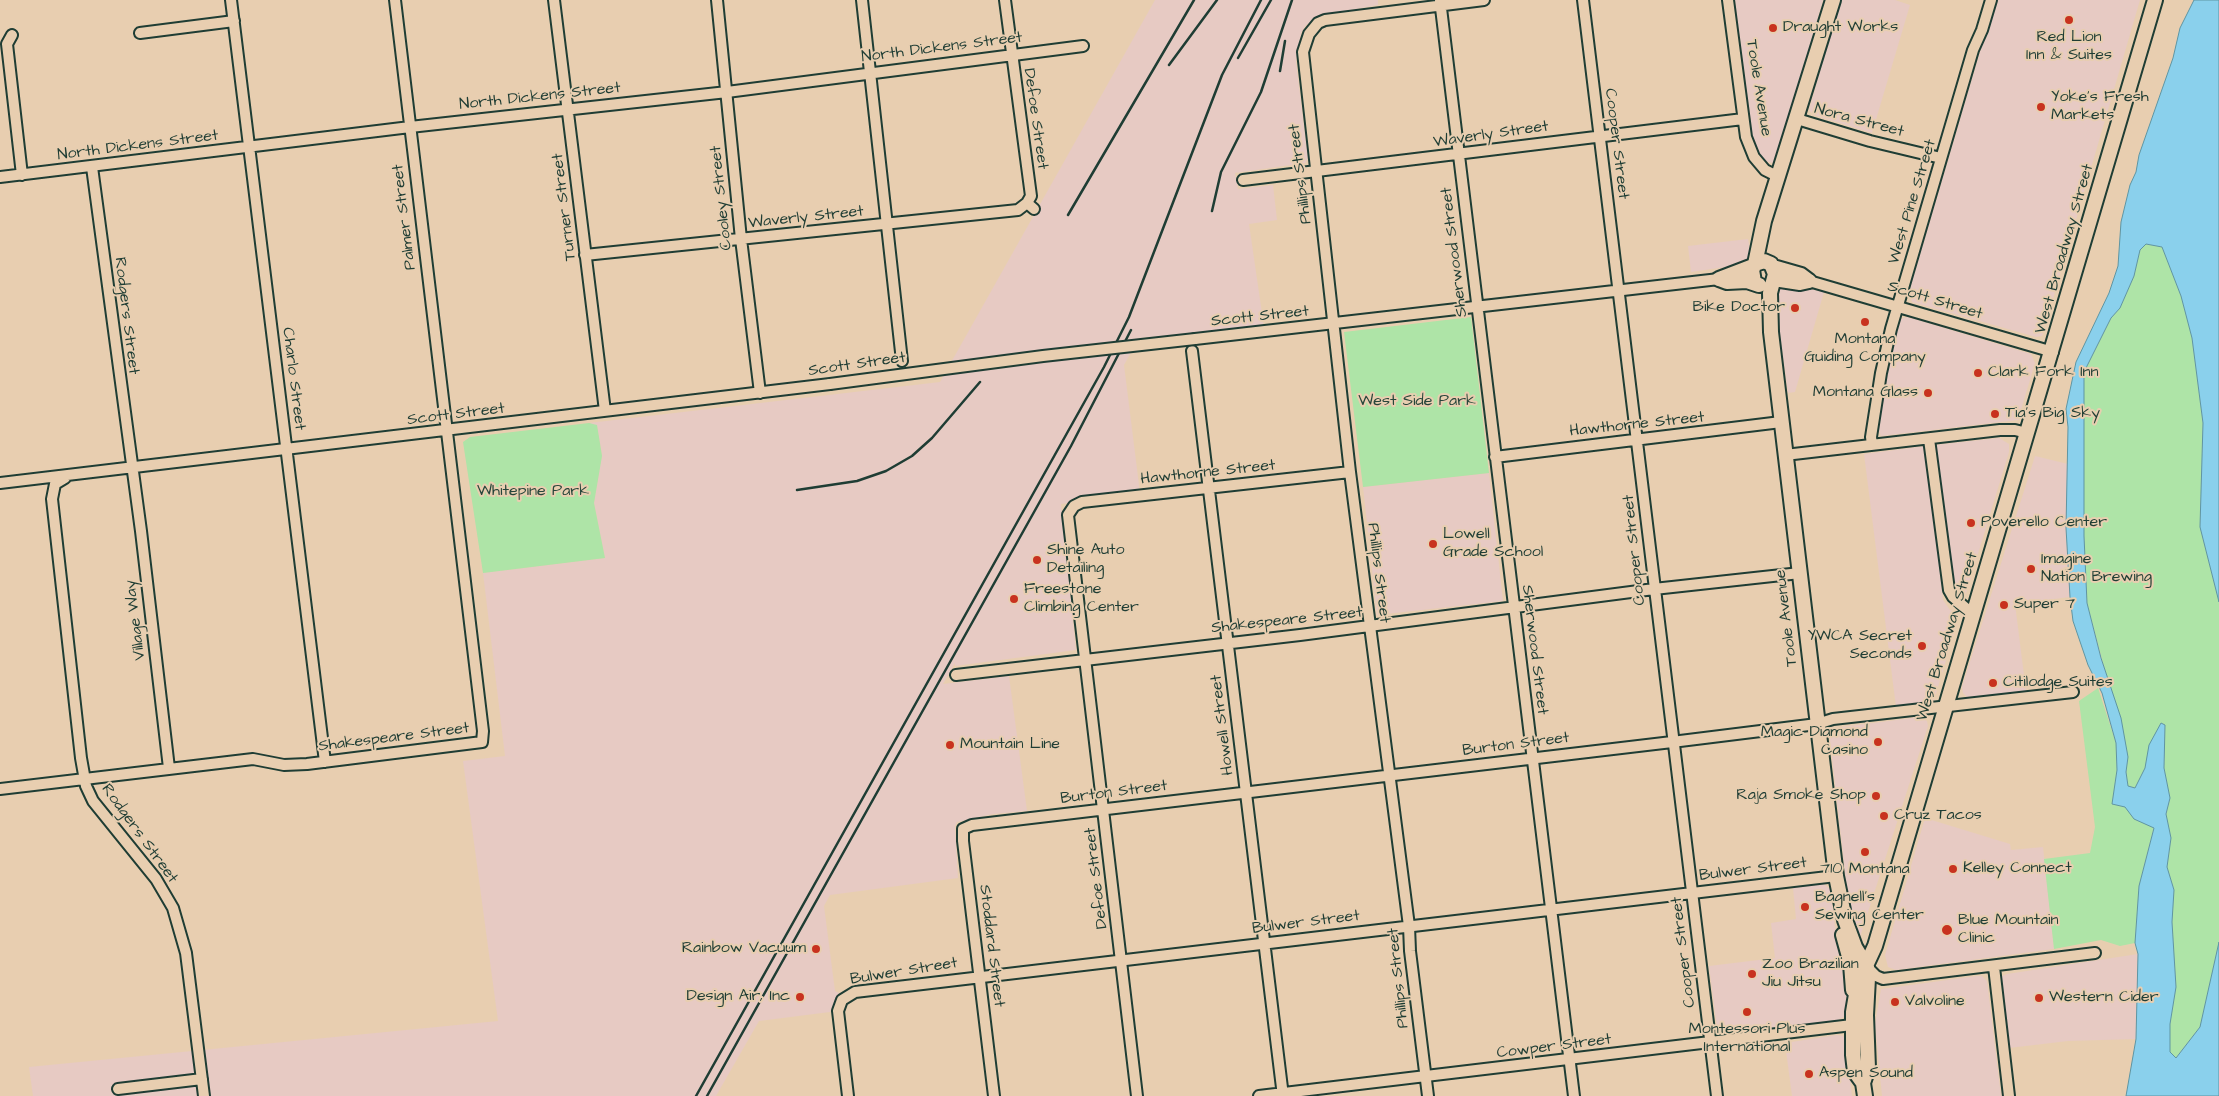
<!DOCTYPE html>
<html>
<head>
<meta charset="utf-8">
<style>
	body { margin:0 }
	canvas { display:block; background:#e8ceb0 }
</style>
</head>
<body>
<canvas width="2219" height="1096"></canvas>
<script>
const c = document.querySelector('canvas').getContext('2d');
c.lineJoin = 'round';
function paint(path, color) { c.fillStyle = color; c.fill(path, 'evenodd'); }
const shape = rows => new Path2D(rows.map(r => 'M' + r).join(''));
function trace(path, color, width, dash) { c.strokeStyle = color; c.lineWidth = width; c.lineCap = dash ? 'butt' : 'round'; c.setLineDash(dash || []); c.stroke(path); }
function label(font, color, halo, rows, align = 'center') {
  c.font = font + ' "Architects Daughter",sans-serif'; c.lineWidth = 4; c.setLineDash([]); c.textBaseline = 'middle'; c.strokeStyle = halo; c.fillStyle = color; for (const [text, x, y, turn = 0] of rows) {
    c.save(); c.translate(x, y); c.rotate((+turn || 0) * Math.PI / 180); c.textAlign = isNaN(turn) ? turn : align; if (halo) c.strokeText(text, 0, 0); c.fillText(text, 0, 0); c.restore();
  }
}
const built = shape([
	[1155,0,1378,0,1378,5,1323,15,1306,25,1301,33,1296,62,1308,158,1305,163,1235,173,1238,189,1273,185,1277,220,1249,224,1264,327,1139,338,1124,365,1140,493,1061,504,1076,650,955,666,955,663,943,684,1009,676,1027,811,993,814,957,822,955,826,958,878,830,895,824,906,835,991,839,993,830,1012,759,1021,716,1096,33,1096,29,1067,498,1021,463,761,505,756,483,573,605,558,594,503,602,455,597,426,589,423,940,382],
	[1735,0,1823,0,1777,159,1773,163,1764,161,1753,140],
	[1840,0,1895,0,1910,5,1872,133,1814,115,1809,110],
	[1998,0,2140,0,2043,333,2042,336,2036,337,1912,302,1909,292,1982,45],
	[1748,239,1751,256,1750,261,1746,264,1691,272,1688,246],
	[1787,284,1824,292,1795,392,1788,393,1775,298,1777,288],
	[1908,317,2031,354,2035,363,2018,420,1881,436,1878,429,1880,401,1885,372,1898,323,1900,319],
	[1999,438,2009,444,2009,452,1964,600,1953,592,1935,445],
	[1926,446,1943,600,1950,610,1960,614,1934,700,1932,703,1896,707,1864,454],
	[2035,456,2068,464,2066,528,2070,597,2015,604,2026,691,1967,697,1963,693,1962,687],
	[1489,473,1503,601,1377,615,1363,487],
	[1920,717,1927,721,1928,726,1859,940,1852,933,1829,731,1834,728],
	[1925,818,2010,844,2011,850,2043,847,2054,949,1896,970,1888,967,1885,955],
	[1824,884,1830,889,1838,948,1850,987,1845,1016,1838,1020,1721,1035,1717,1028,1709,966,1775,958,1771,923,1796,919,1793,888],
	[2138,954,2136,1039,2068,1041,2009,1048,2001,981,2002,976,2007,974],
	[1977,976,1982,976,1987,981,2001,1096,1882,1096,1875,1024,1881,989],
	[1837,1035,1843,1036,1846,1042,1852,1096,1792,1096,1785,1043]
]);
const green = shape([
	[2146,244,2162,247,2181,296,2192,338,2203,423,2200,527,2219,602,2219,942,2200,1027,2175,1059,2170,1052,2170,1024,2176,987,2172,922,2174,890,2167,867,2171,838,2166,814,2170,798,2164,768,2165,725,2161,723,2150,745,2145,768,2135,788,2128,786,2126,772,2128,757,2087,603,2084,536,2084,372,2111,318,2120,308,2134,276,2140,250],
	[1471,317,1489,473,1363,487,1344,332],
	[589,423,597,425,602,456,594,503,605,558,483,573,463,442,470,437],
	[2098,688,2116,743,2117,770,2112,804,2126,807,2134,819,2154,827,2139,886,2135,943,2120,946,2101,940,2054,949,2044,859,2090,853,2095,827,2079,701]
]);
const water = shape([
	[2194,0,2219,0,2219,602,2200,527,2203,423,2192,338,2181,296,2162,247,2146,244,2140,250,2134,276,2120,308,2111,318,2084,372,2084,536,2087,603,2101,658,2121,718,2128,757,2126,772,2128,786,2135,788,2145,768,2149,745,2161,723,2165,725,2164,768,2170,798,2166,814,2171,838,2167,867,2174,890,2172,922,2176,987,2170,1024,2170,1052,2176,1058,2200,1027,2219,942,2219,1096,2126,1096,2136,1039,2138,954,2135,943,2139,886,2154,828,2134,819,2125,807,2112,804,2117,770,2116,743,2102,693,2088,665,2073,621,2070,597,2066,528,2068,427,2066,409,2076,362,2109,293,2118,266,2121,222,2130,185,2136,172,2139,155,2173,58,2180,28,2194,0]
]);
const minor = shape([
	[231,0,325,762],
	[554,0,605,411],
	[717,0,741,239,760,393],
	[862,0,902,361],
	[1005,0,1031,196,1027,203,1034,209],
	[1440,0,1574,1096],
	[1583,0,1717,1096],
	[1728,0,1746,137,1754,157,1765,170,1779,177],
	[140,33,234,21],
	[12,35,7,44,22,175],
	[1797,119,1870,141,1941,158],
	[92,167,141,531,169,768],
	[0,177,410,127,727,92,1083,46],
	[1243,180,1743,119],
	[585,255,1018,210,1027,203],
	[1809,281,2053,352],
	[1195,339,1719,279],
	[1192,351,1283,1096],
	[1929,439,1949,590,1953,597,1973,614],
	[1872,445,1871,437,1881,373,1891,329,1973,50,1982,30,1991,0],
	[1785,455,2000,430,2015,430,2027,433],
	[1495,457,1781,422],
	[65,478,55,484,52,499,81,758,86,786,93,801,156,879,173,908,186,953,204,1096],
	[0,483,830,384],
	[956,675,1300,635,1654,589,1800,573],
	[0,789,253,759,284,765,307,764,482,742,483,731,395,0],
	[1867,967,1876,976,1883,979,2095,953],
	[1994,967,2009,1096],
	[118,1089,202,1079],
	[848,1096,838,1011,842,1000,855,992,1836,876],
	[994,1096,963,841,963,829,972,825,1672,742,1817,724,1833,719,2073,692],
	[1137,1096,1068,515,1074,506,1082,502,1350,472],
	[1259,1096,1852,1025],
	[1428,1096,1410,951,1409,926,1350,472,1303,52,1309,34,1318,23,1325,20,1484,0]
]);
const major = shape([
	[1755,264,1764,221,1833,0],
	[1773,267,1801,275,1809,281],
	[1719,279,1727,282,1747,281,1759,285],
	[1719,279,1753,266],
	[1774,279,1800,283,1809,281],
	[1754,282,1752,270,1755,264,1764,261,1771,264,1775,274,1770,293,1771,332,1836,876,1845,920,1855,947,1867,967,1868,978,1866,1015,1868,1068,1863,1083],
	[1843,935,1851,964,1853,990],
	[1865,1096,1863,1083,1855,1072,1853,1055,1853,1012,1858,983,1875,946,2155,0]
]);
const rail = shape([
	[1238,58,1271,0],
	[1169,65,1217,0],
	[1280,71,1285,41],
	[1212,211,1221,172,1261,92,1292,0],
	[1068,215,1194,0],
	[797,490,857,481,886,471,912,456,932,438,980,382],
	[696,1096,1104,367,1129,317,1222,75,1261,0],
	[707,1096,1071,446,1131,330]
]);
const minorBridge = shape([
	[830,384,1043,356,1195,339]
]);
const markers = [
	[2069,20,5,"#c8321e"],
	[1773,28,5,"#c8321e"],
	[2041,107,5,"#c8321e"],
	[1795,308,5,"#c8321e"],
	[1865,322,5,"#c8321e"],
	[1978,373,5,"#c8321e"],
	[1928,393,5,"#c8321e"],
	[1995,414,5,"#c8321e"],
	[1971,523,5,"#c8321e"],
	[1433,544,5,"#c8321e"],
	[1037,560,5,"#c8321e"],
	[2031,569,5,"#c8321e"],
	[1014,599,5,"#c8321e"],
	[2004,605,5,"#c8321e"],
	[1922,646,5,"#c8321e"],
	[1993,683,5,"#c8321e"],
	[1878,742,5,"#c8321e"],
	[950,745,5,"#c8321e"],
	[1876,796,5,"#c8321e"],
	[1884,816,5,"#c8321e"],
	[1865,852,5,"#c8321e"],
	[1953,869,5,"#c8321e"],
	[1805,907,5,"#c8321e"],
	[1947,930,6,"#c8321e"],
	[816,949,5,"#c8321e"],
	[1752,974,5,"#c8321e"],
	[800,997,5,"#c8321e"],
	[2039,998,5,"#c8321e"],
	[1895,1002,5,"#c8321e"],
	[1747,1012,5,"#c8321e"],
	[1809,1074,5,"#c8321e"]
];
const poiNames = [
	["Draught Works",1783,28],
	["Red Lion",2069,38,"center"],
	["Inn & Suites",2069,56,"center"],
	["Yoke's Fresh",2051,98],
	["Markets",2051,116],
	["Bike Doctor",1785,308,"right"],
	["Montana",1865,340,"center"],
	["Guiding Company",1865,358,"center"],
	["Clark Fork Inn",1988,373],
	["Montana Glass",1918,393,"right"],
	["Tia's Big Sky",2005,414],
	["Poverello Center",1981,523],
	["Lowell",1443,535],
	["Grade School",1443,553],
	["Shine Auto",1047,551],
	["Detailing",1047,569],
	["Imagine",2041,560],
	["Nation Brewing",2041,578],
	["Freestone",1024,590],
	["Climbing Center",1024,608],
	["Super 7",2014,605],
	["YWCA Secret",1912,637,"right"],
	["Seconds",1912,655,"right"],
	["Citilodge Suites",2003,683],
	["Magic Diamond",1868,733,"right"],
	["Casino",1868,751,"right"],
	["Mountain Line",960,745],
	["Raja Smoke Shop",1866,796,"right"],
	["Cruz Tacos",1894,816],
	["Kelley Connect",1963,869],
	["710 Montana",1865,870,"center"],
	["Bagnell's",1815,898],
	["Sewing Center",1815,916],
	["Blue Mountain",1958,921],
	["Clinic",1958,939],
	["Rainbow Vacuum",806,949,"right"],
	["Zoo Brazilian",1762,965],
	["Jiu Jitsu",1762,983],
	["Design Air, Inc",790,997,"right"],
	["Western Cider",2049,998],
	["Valvoline",1905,1002],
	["Montessori Plus",1747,1030,"center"],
	["International",1747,1048,"center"],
	["Aspen Sound",1819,1074]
];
const streetNames = [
	["North Dickens Street",942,48,-7],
	["Toole Avenue",1758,88,81],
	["North Dickens Street",540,97,-6],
	["Defoe Street",1035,119,82],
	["Nora Street",1859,121,15],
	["Waverly Street",1491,135,-8],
	["Cooper Street",1616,144,83],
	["North Dickens Street",138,146,-7],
	["Phillips Street",1301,174,-97],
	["Cooley Street",722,198,-96],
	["West Pine Street",1913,202,-73],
	["Turner Street",565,207,-97],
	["Palmer Street",405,217,-97],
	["Waverly Street",806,218,-6],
	["West Broadway Street",2065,249,-74],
	["Sherwood Street",1455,252,-97],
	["Scott Street",1935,301,17],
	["Rodgers Street",126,316,83],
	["Scott Street",1260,317,-6],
	["Scott Street",857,365,-8],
	["Charlo Street",293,379,83],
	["Scott Street",456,415,-7],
	["Hawthorne Street",1637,425,-6],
	["Hawthorne Street",1208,473,-6],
	["Cooper Street",1635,550,-96],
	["Phillips Street",1378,573,83],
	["Toole Avenue",1787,618,-97],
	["Village Way",136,620,-97],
	["Shakespeare Street",1287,621,-6],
	["West Broadway Street",1948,637,-73],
	["Sherwood Street",1534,650,83],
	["Howell Street",1223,725,-97],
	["Shakespeare Street",394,738,-7],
	["Burton Street",1516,745,-7],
	["Burton Street",1114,793,-7],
	["Rodgers Street",139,834,54],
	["Bulwer Street",1753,870,-7],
	["Defoe Street",1097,878,-97],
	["Bulwer Street",1306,923,-7],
	["Stoddard Street",991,946,83],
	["Cooper Street",1684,952,-97],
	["Bulwer Street",904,972,-9],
	["Phillips Street",1399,978,-96],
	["Cowper Street",1554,1047,-7]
];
const parkNames = [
	["West Side Park",1417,402],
	["Whitepine Park",533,492]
];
paint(built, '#e7cac3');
paint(green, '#aee4a7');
paint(water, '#8ad0ec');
trace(water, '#5f95a2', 1);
trace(minor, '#1f3d34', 14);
trace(major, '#1f3d34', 18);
trace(minor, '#e8ceb0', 10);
trace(major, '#e8ceb0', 14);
trace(rail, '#1f3d34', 2.5);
trace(minorBridge, '#1f3d34', 14, []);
trace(minorBridge, '#e8ceb0', 10);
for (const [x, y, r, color] of markers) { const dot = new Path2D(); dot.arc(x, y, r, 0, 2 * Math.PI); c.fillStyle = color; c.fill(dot); trace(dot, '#e8ceb0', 2); }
label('16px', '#1f3d34', '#e8ceb0', poiNames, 'left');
label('16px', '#1f3d34', '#e8ceb0', streetNames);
label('16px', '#26453a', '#e8ceb0', parkNames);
</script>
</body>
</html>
